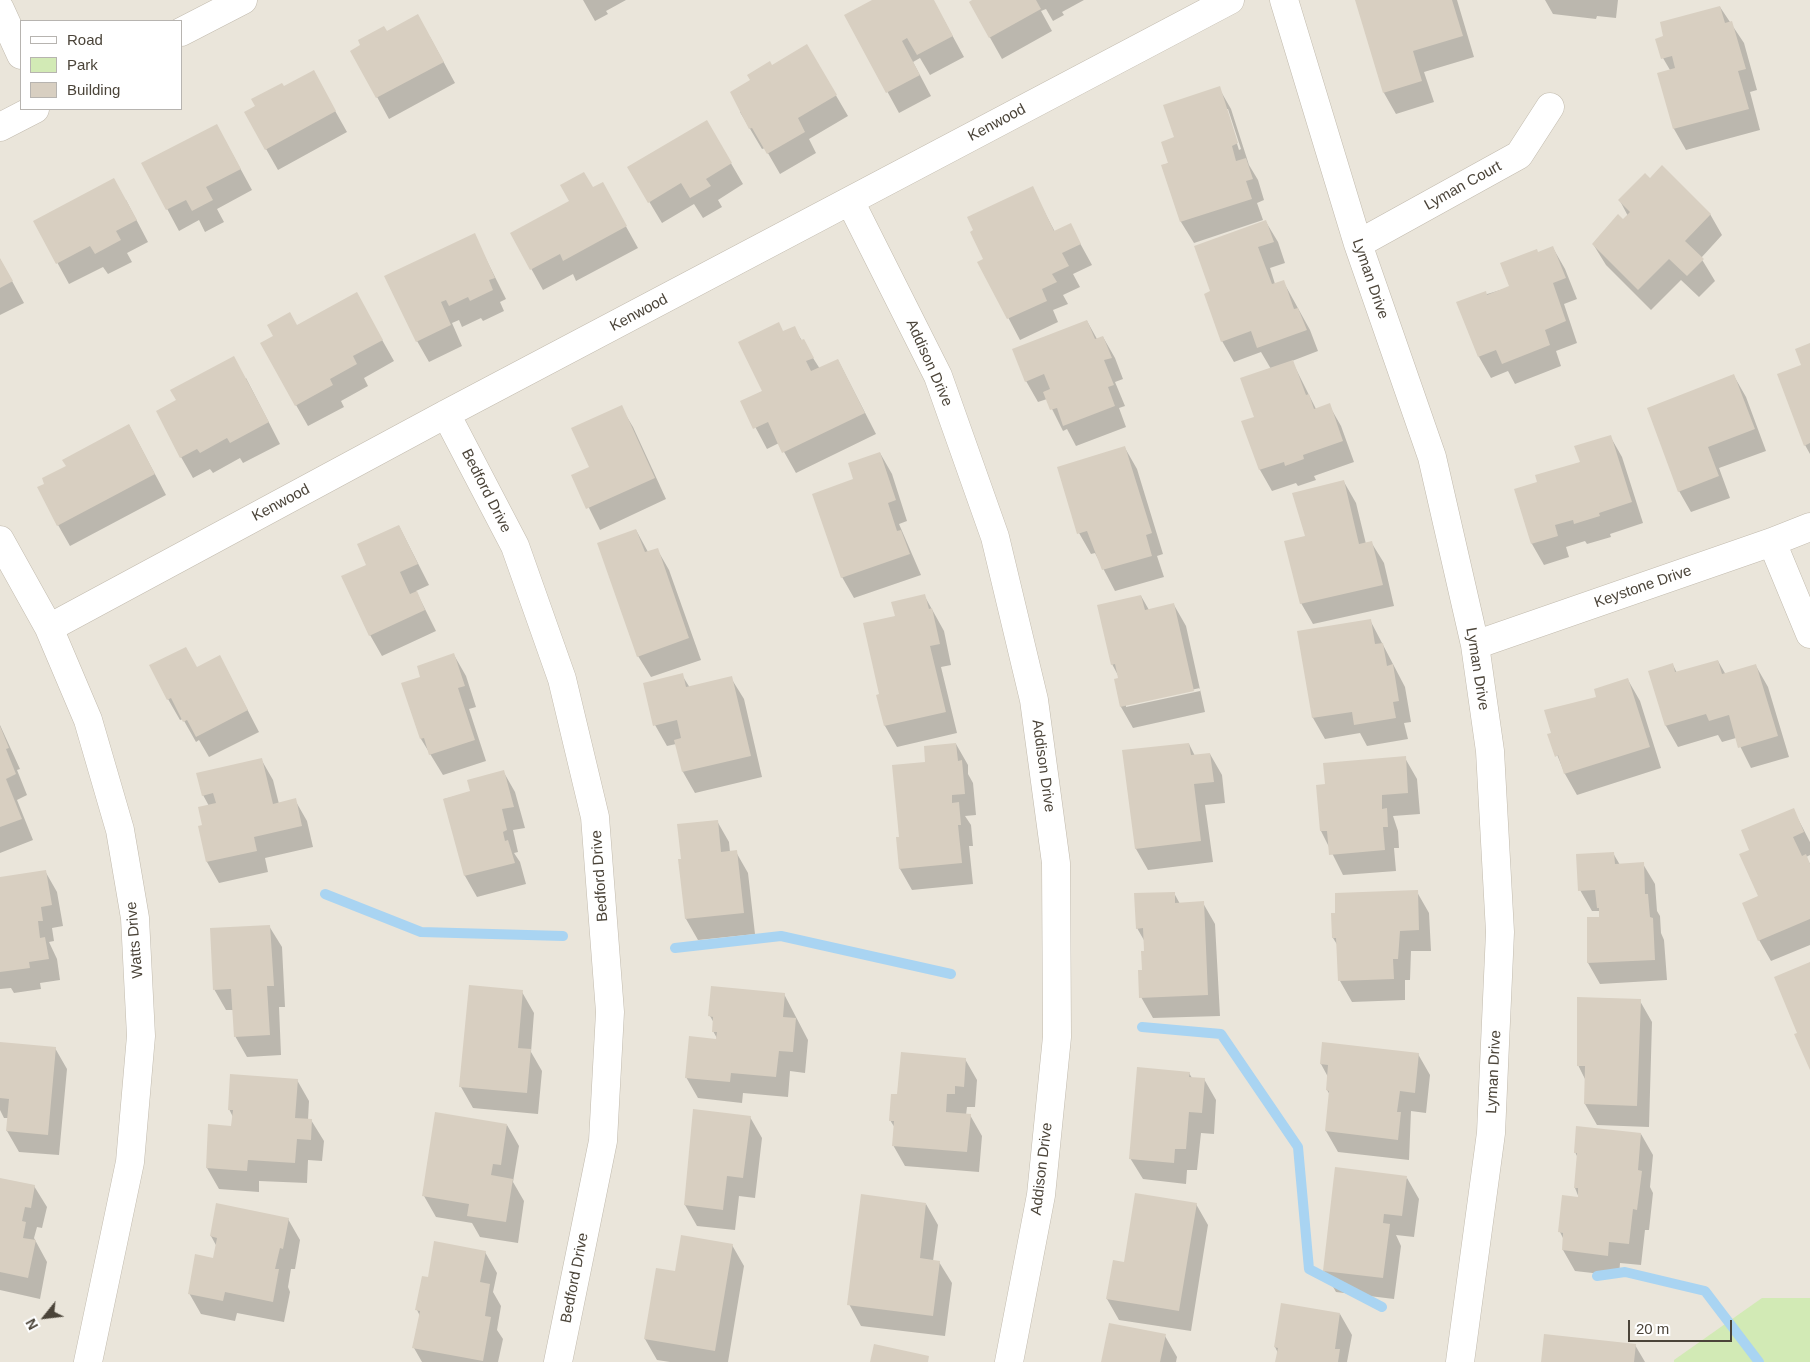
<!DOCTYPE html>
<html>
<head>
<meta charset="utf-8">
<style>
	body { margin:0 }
	#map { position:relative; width:1810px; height:1362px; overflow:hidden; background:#f6f3ec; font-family:Helvetica,sans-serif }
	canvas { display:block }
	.legend { position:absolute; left:20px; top:20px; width:162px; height:90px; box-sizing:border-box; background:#fff; border:1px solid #b7b4b0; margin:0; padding:6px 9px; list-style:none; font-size:15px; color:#4b4439 }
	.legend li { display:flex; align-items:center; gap:10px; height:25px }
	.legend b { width:25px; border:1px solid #b7b4b0 }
	.north { position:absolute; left:20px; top:1292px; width:50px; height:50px; -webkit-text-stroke:4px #fff; paint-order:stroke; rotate:241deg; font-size:14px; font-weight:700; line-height:20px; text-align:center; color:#4b4439 }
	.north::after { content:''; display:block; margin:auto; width:18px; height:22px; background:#4b4439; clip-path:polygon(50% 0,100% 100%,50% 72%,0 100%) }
	.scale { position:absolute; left:1628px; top:1320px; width:104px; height:22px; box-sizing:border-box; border:2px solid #4b4439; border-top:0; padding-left:6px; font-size:15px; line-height:18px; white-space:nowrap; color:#4b4439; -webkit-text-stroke:4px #fff; paint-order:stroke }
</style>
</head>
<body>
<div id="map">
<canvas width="1810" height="1362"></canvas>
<ul class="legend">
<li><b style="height:6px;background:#fff"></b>Road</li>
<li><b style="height:14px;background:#d2eab5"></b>Park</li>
<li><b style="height:14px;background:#d8cfc1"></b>Building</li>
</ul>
<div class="north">N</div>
<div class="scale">20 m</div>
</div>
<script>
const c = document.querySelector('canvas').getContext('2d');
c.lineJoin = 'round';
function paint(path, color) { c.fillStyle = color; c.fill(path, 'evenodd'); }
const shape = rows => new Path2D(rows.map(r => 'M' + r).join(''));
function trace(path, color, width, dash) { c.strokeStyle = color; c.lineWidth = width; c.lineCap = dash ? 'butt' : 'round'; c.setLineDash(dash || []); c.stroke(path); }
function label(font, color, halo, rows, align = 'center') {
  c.font = font + ' Helvetica,sans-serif'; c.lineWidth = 4; c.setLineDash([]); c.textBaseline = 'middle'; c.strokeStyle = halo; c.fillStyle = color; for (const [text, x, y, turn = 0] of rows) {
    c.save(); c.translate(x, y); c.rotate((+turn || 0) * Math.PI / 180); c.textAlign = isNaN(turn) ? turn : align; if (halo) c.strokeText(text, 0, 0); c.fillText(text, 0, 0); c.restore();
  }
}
const residential = shape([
	[0,0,1810,0,1810,1362,0,1362],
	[21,21,181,21,181,109,21,109]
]);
const green = shape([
	[1762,1298,1810,1298,1810,1362,1674,1362,1674,1360]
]);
const shadow = shape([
	[583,0,626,0,606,11,608,14,595,21],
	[875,0,933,0,964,57,930,75,920,58,913,62,931,96,899,113,846,16],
	[975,0,1084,0,1062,12,1064,15,1053,21,1046,9,1041,11,1052,31,1002,59,970,2],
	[1356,0,1457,0,1474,57,1424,72,1434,102,1396,114,1384,93],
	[1545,0,1618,0,1616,18,1597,16,1596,19,1553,14],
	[1720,7,1744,43,1757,90,1750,92,1760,130,1686,150,1674,129,1659,74,1670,70,1663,58],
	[387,33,430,37,455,83,389,119,352,51],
	[807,46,848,116,809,139,816,153,780,174,765,148,762,149,740,112,772,67],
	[284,88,325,93,347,132,278,170,266,149],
	[1219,88,1231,109,1249,165,1258,180,1264,200,1257,203,1263,220,1194,243,1181,222,1163,165,1169,163,1175,138],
	[1226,109,1228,109,1241,149,1239,150],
	[707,122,743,184,718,200,722,207,703,218,694,204,662,223,629,168],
	[228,146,252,190,217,209,224,222,205,232,199,220,179,231,143,164],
	[1650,180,1710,214,1722,235,1701,258,1715,281,1699,297,1681,280,1651,310,1606,265,1593,244,1628,216,1620,201],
	[1032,188,1055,232,1070,225,1092,265,1073,274,1080,287,1063,295,1068,304,1053,310,1058,322,1020,340,979,262,984,260],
	[592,189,614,205,638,248,576,281,573,274,543,290,512,234],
	[126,200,148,242,127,253,132,262,108,274,103,267,69,284,35,222],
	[1266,222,1278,242,1285,263,1270,268,1275,284,1283,281,1310,330,1318,351,1292,361,1316,409,1329,405,1341,426,1354,462,1314,476,1316,480,1298,486,1296,483,1272,491,1260,470,1243,422,1255,418,1271,369,1261,352,1234,362,1222,341,1212,292],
	[474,235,506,299,500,302,504,311,483,321,481,318,462,327,459,320,452,323,462,346,429,362,417,341],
	[1553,248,1565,269,1577,299,1564,304,1577,343,1556,351,1561,366,1515,384,1508,371,1491,378,1479,357,1458,303,1510,287,1538,253],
	[0,259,24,303,0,315],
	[368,315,394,361,364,378,368,386,341,401,344,407,308,426,296,405,297,326],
	[1087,321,1097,339,1103,337,1115,358,1123,379,1115,382,1125,406,1119,408,1126,427,1076,446,1067,429,1063,431,1047,399,1038,402,1026,381],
	[794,328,820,369,838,360,876,434,796,473,779,443,767,449,742,402,763,391],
	[1810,345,1810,454,1805,445,1803,366],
	[1734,376,1746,397,1766,451,1719,468,1730,498,1691,512,1679,491],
	[246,378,280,444,243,463,240,458,213,473,210,469,193,478,181,457],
	[621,407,633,427,666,499,600,530,573,476,591,468],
	[129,425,166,495,70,546,58,525,46,484,67,467],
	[1610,436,1622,457,1643,523,1610,534,1611,537,1587,544,1585,541,1566,547,1569,557,1544,565,1532,544,1515,490,1539,483,1581,462],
	[1125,448,1137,469,1163,554,1157,556,1164,577,1115,591,1095,553,1091,554,1079,533],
	[880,453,892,474,907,521,899,524,921,575,854,598,842,577,855,480],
	[1344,482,1356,503,1366,544,1371,542,1384,563,1394,606,1313,624,1301,603,1307,537],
	[399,526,429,585,416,591,436,631,382,656,370,635,368,565],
	[636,530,648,552,657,549,669,570,701,660,651,677,638,656],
	[924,595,944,631,951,665,941,667,957,733,897,747,885,726,881,695],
	[1141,596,1149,610,1174,605,1186,626,1205,712,1133,728,1121,707,1120,679,1112,664],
	[1200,688,1200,691,1126,707,1126,704],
	[1370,620,1405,687,1411,722,1404,723,1408,739,1367,746,1360,733,1325,739,1313,718,1299,632],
	[454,655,466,676,476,707,469,709,486,761,443,775,421,739,422,677],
	[220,657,259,732,209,757,199,740,196,742,183,719,180,720,168,699,197,668],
	[1718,661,1726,675,1756,666,1768,687,1789,757,1751,768,1736,738,1722,742,1718,735,1678,747,1666,726,1650,671,1673,665,1677,673],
	[682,675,690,688,731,678,744,699,762,777,695,793,683,772,676,744,667,746,655,725],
	[1628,680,1640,701,1661,768,1577,795,1565,774,1549,735,1598,698],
	[0,725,20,769,17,770,27,795,17,800,33,840,0,853],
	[956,744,968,765,968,774,973,783,976,815,965,816,971,825,973,846,969,846,973,884,912,890,900,869,901,838,927,764],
	[1189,744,1195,756,1210,754,1222,775,1225,803,1205,805,1213,862,1148,870,1136,849,1124,752],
	[1405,758,1417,779,1420,814,1393,816,1398,831,1399,848,1394,848,1396,871,1343,875,1321,831,1326,785],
	[261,759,273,780,279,804,295,800,307,821,313,847,265,858,268,872,219,883,207,862,199,827,204,826,209,806,203,795],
	[503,771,515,792,525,828,513,830,518,852,514,853,520,862,526,884,477,897,465,876,444,799,471,792],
	[1793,809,1810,842,1810,855,1806,857,1810,864,1810,945,1771,961,1759,940,1759,897,1750,850],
	[717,821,729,842,730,852,736,852,748,873,755,934,698,940,686,919],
	[1613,853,1620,865,1643,864,1655,884,1657,911,1660,916,1661,933,1664,940,1667,980,1600,984,1588,963,1588,919,1600,918,1600,911,1592,911,1580,890],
	[45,871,57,892,63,926,52,928,54,941,49,942,57,959,60,980,40,983,41,989,14,993,11,988,0,989,0,878],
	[1417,892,1429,913,1431,951,1411,951,1410,980,1405,980,1405,1000,1352,1002,1340,981,1338,946,1333,938,1332,914],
	[1174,893,1180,904,1203,903,1215,924,1220,1016,1153,1018,1141,997,1145,942,1137,928],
	[269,926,282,947,285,1007,279,1007,281,1055,247,1057,235,1036,233,1010,226,1010,214,989],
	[522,992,534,1013,531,1052,542,1071,538,1114,473,1108,461,1087],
	[784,994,808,1040,805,1073,790,1071,788,1097,743,1093,742,1103,698,1098,686,1077,718,1040,713,1031,714,1023,710,1016],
	[1640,1001,1652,1022,1649,1127,1597,1125,1585,1104,1585,1079,1578,1065],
	[0,1044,55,1048,67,1069,59,1155,19,1152,7,1131,8,1118,4,1118,0,1110],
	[1418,1054,1430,1075,1426,1113,1411,1111,1409,1160,1338,1152,1326,1131,1330,1095,1327,1090,1328,1077,1321,1064],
	[965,1059,977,1080,975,1107,967,1107,966,1115,970,1115,982,1136,979,1172,905,1166,893,1145,895,1128,890,1120,898,1095],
	[1189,1073,1192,1078,1204,1079,1216,1100,1214,1134,1201,1133,1197,1170,1187,1170,1186,1184,1143,1179,1130,1158],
	[297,1080,309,1101,308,1120,311,1120,324,1141,322,1161,308,1160,307,1183,259,1181,259,1192,219,1189,207,1168,232,1128,233,1117,229,1109],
	[750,1117,762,1138,755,1198,739,1196,735,1230,697,1226,685,1205],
	[507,1125,519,1146,513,1182,524,1201,518,1243,480,1237,472,1223,436,1217,424,1196],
	[1641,1134,1653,1155,1650,1187,1653,1193,1649,1230,1645,1230,1641,1265,1620,1263,1619,1276,1575,1271,1563,1250,1564,1240,1560,1232,1579,1198,1575,1188,1578,1158,1575,1152],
	[1407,1178,1419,1199,1414,1237,1396,1235,1401,1246,1394,1299,1336,1292,1324,1271],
	[0,1179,34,1186,47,1207,42,1228,37,1227,34,1238,47,1262,40,1299,0,1290],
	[926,1204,938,1225,933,1261,939,1262,952,1283,945,1336,861,1326,849,1304],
	[1196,1204,1208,1225,1191,1331,1119,1320,1107,1299,1125,1263],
	[288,1219,300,1240,295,1269,291,1269,288,1287,290,1292,284,1322,237,1313,235,1321,201,1314,189,1293,214,1260,217,1247,211,1236],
	[732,1245,744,1266,728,1362,670,1362,657,1360,645,1339,676,1272],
	[485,1252,497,1273,493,1292,501,1306,497,1330,503,1339,498,1362,422,1362,414,1348,420,1316,417,1310,429,1278],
	[1340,1314,1352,1335,1347,1362,1277,1362,1278,1353,1275,1347],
	[1165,1336,1177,1357,1176,1362,1102,1362],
	[1635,1345,1645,1362,1543,1362]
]);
const stream = shape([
	[325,894,421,932,563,936],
	[675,948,781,936,951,974],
	[1142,1027,1221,1034,1298,1147,1309,1269,1382,1307],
	[1597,1276,1625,1272,1705,1291,1759,1362]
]);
const building = shape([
	[872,0,934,0,953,36,917,55,907,38,902,41,920,75,886,93,844,15],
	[972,0,1036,0,1041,9,989,38,969,2],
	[1355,0,1452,0,1463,36,1413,51,1422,81,1383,93],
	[1720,6,1725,23,1732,21,1746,69,1738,71,1749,109,1673,129,1657,73,1675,68,1672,56,1661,59,1655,39,1663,36,1660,22],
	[418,14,444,62,376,98,350,51,360,45,358,40,384,26,387,31],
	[807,44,837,95,798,118,805,132,767,154,752,128,749,129,730,92,750,80,747,75,770,61,772,65],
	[314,70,336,111,265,150,244,112,255,106,251,99,282,83,284,86],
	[1220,86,1238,143,1232,146,1236,161,1246,158,1253,179,1246,181,1252,199,1180,222,1161,165,1168,163,1161,142,1174,137,1163,105],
	[707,120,732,163,706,179,711,186,690,198,681,183,648,203,627,167],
	[217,124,241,169,206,187,213,200,192,211,186,200,166,210,141,163],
	[1662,165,1711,214,1685,241,1704,259,1687,276,1669,259,1638,290,1592,244,1618,214,1623,219,1630,212,1618,200,1645,173,1650,178],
	[584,172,593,187,603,182,627,226,563,261,560,254,530,270,510,233,569,201,560,185],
	[114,178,137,220,116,231,121,240,95,254,90,246,56,264,33,221],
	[1033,186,1054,231,1071,223,1081,244,1062,253,1069,266,1052,274,1057,282,1042,289,1047,301,1007,319,977,262,983,259,970,232,973,230,967,217],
	[1266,220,1274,242,1258,247,1272,284,1284,280,1294,309,1298,308,1307,330,1257,348,1251,331,1221,342,1204,294,1210,291,1194,246],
	[475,233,495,278,489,280,493,290,470,301,468,297,449,306,446,300,441,302,451,325,416,342,384,276],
	[1553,246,1566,278,1553,283,1566,321,1545,330,1550,345,1502,364,1496,350,1478,357,1456,302,1486,291,1487,295,1509,286,1500,263,1537,249,1538,252],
	[0,258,13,281,0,288],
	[357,292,383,340,353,356,357,364,330,379,333,385,295,406,260,343,273,336,267,325,290,312,297,325],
	[1087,320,1095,339,1103,336,1112,358,1104,360,1114,385,1108,387,1115,406,1063,426,1057,408,1050,410,1043,392,1050,389,1044,374,1025,382,1012,349],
	[779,322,783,331,795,326,801,340,804,339,814,358,806,361,811,371,838,359,865,413,782,453,768,422,753,429,740,401,762,391,738,342],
	[1810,343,1810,443,1804,446,1777,374,1801,365,1795,349],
	[234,356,269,422,230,443,227,438,200,453,197,449,180,458,156,411,176,400,170,390],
	[1293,360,1306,395,1309,394,1314,409,1330,403,1343,441,1303,455,1304,459,1285,466,1284,462,1259,470,1241,421,1254,417,1240,378],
	[1734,374,1755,429,1708,447,1719,476,1678,492,1647,408],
	[622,405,655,478,586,509,571,475,589,467,571,428],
	[129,424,155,474,57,526,37,487,44,484,42,478,66,466,62,460],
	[1611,435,1632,502,1599,513,1600,516,1574,524,1573,520,1555,525,1558,536,1531,544,1514,489,1537,482,1535,475,1580,462,1574,446],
	[1125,446,1152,533,1146,535,1152,556,1102,570,1087,531,1077,534,1057,467],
	[880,452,896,500,888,503,897,531,901,530,910,554,841,578,812,494,853,479,848,463],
	[1344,480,1359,544,1372,541,1383,585,1300,604,1284,541,1305,536,1292,493],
	[399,525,418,564,400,572,410,594,417,591,425,610,369,636,341,576,366,565,357,544],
	[636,529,645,552,658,548,689,638,637,657,597,543],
	[925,594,929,609,932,608,940,644,930,646,946,712,884,726,876,695,879,694,863,623,895,616,891,602],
	[1141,595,1145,610,1174,603,1194,691,1120,707,1114,679,1118,678,1115,664,1111,665,1097,605],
	[1371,619,1375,644,1383,643,1387,666,1393,664,1399,701,1393,702,1396,718,1354,725,1352,712,1312,718,1297,631],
	[186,647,197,667,220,655,248,710,196,737,187,720,183,722,171,698,167,700,149,665],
	[454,653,465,686,458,688,475,740,429,755,424,738,420,739,401,683,420,677,417,666],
	[1718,660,1722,674,1756,664,1778,736,1738,748,1729,715,1709,721,1706,714,1665,726,1648,671,1673,663,1675,672],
	[683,673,686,687,732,676,751,756,682,772,674,740,681,738,677,720,653,726,643,683],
	[1628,678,1650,747,1564,774,1558,755,1555,757,1547,734,1551,733,1544,710,1596,697,1594,689],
	[0,726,9,748,6,749,16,774,6,779,22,819,0,827],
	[956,743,958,761,962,760,965,794,952,795,952,803,959,802,961,825,958,825,962,863,899,869,896,837,899,837,892,765,925,762,924,746],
	[1189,743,1191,755,1210,753,1214,782,1194,784,1201,841,1135,849,1122,750],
	[1406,756,1408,793,1382,795,1382,809,1387,808,1388,827,1383,827,1385,850,1329,855,1327,831,1320,831,1316,785,1325,784,1323,763],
	[262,758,273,804,296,798,302,826,254,837,257,851,206,862,198,826,202,825,198,807,216,803,213,793,202,796,196,773],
	[504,770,514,807,502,809,507,830,503,832,505,841,508,840,515,863,464,876,443,799,470,791,467,780],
	[1794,808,1804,832,1793,837,1802,856,1806,854,1810,864,1810,919,1758,941,1742,903,1758,896,1739,854,1749,850,1741,830],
	[718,820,721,852,737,850,744,913,685,919,678,859,681,859,677,824],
	[1614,852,1615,864,1644,862,1645,894,1648,894,1650,917,1653,918,1655,960,1587,963,1587,917,1599,917,1599,908,1597,908,1595,890,1578,891,1576,854],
	[46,870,52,905,41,907,43,921,38,921,40,938,45,937,49,959,29,962,30,968,0,972,0,877],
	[1418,890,1419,930,1400,931,1398,959,1393,959,1394,979,1338,981,1336,938,1332,938,1331,913,1335,913,1335,893],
	[1175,892,1175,903,1204,901,1208,995,1139,998,1138,970,1142,970,1141,951,1144,951,1143,928,1136,929,1134,893],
	[270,925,274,986,267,986,270,1035,234,1037,231,989,213,990,210,928],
	[1810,962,1810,1070,1794,1034,1797,1033,1774,977],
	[469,985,523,990,518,1048,531,1049,527,1093,459,1087],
	[711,986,785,993,783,1017,796,1018,793,1052,779,1051,776,1077,731,1073,730,1082,685,1078,689,1036,716,1039,717,1032,712,1032,713,1017,708,1016],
	[1577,997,1641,999,1637,1106,1584,1104,1585,1066,1577,1066],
	[0,1042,56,1047,48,1135,6,1131,9,1099,0,1098],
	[1322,1042,1419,1053,1415,1093,1400,1091,1397,1112,1401,1112,1398,1140,1325,1131,1329,1091,1326,1090,1328,1065,1320,1064],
	[901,1052,966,1058,964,1087,955,1086,955,1094,947,1094,946,1112,971,1114,967,1152,892,1146,894,1121,889,1121,891,1094,897,1094],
	[1137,1067,1190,1072,1189,1077,1205,1078,1202,1113,1189,1112,1186,1149,1175,1149,1174,1163,1129,1159],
	[230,1074,298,1079,295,1118,312,1119,311,1140,297,1139,295,1163,248,1160,247,1171,206,1168,208,1124,231,1126,233,1110,228,1110],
	[693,1109,751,1116,743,1178,727,1176,723,1210,684,1205],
	[435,1112,507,1124,501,1165,493,1164,491,1175,513,1179,506,1222,467,1216,469,1204,422,1196],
	[1576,1126,1641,1133,1638,1170,1642,1171,1637,1210,1633,1209,1629,1244,1609,1242,1608,1256,1562,1250,1563,1233,1558,1232,1562,1195,1578,1197,1578,1188,1574,1188,1577,1153,1574,1153],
	[1335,1167,1407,1176,1402,1216,1384,1214,1383,1223,1390,1224,1383,1278,1323,1271],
	[0,1178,35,1185,31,1208,25,1207,22,1221,26,1222,23,1238,36,1240,28,1278,0,1272],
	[1135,1193,1197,1203,1179,1311,1106,1299,1113,1260,1124,1262],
	[861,1194,926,1203,920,1258,940,1261,933,1316,847,1305],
	[216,1203,289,1218,283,1249,280,1248,275,1269,279,1269,273,1302,225,1292,223,1301,188,1294,195,1254,213,1258,217,1238,210,1236],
	[681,1235,733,1244,715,1351,644,1339,656,1268,675,1271],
	[434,1241,486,1251,480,1282,490,1284,485,1316,491,1317,483,1361,412,1348,420,1311,415,1310,422,1276,428,1277],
	[1281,1303,1340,1313,1335,1349,1340,1349,1338,1362,1275,1362,1278,1348,1274,1347],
	[1109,1323,1166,1334,1160,1362,1101,1362],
	[1544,1334,1636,1344,1634,1362,1541,1362],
	[874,1344,929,1356,928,1362,870,1362]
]);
const minor = shape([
	[1284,0,1358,244,1432,457,1475,645,1490,751,1500,932,1491,1133,1460,1362],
	[0,9,21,55],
	[181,32,243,0],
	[0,127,35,109],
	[850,201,938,376,995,537,1034,700,1056,863,1057,1037,1041,1195,1009,1362],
	[1358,244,1519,155,1550,107],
	[446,414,515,546,562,679,595,817,610,1012,603,1141,558,1362],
	[0,540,49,628,88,720,120,830,135,918,141,1036,130,1162,88,1362],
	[1772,542,1810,634],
	[49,628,446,414,1230,0],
	[1475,645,1772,542,1810,527]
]);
const streetNames = [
	["Kenwood",997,123,-28],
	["Lyman Court",1463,186,-29],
	["Lyman Drive",1370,279,71],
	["Kenwood",639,313,-28],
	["Addison Drive",929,363,66],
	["Bedford Drive",486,491,63],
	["Kenwood",281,503,-28],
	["Keystone Drive",1643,587,-19],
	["Lyman Drive",1477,669,81],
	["Addison Drive",1043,766,82],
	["Bedford Drive",600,876,-94],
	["Watts Drive",135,940,-95],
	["Lyman Drive",1494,1072,-87],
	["Addison Drive",1042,1169,-83],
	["Bedford Drive",575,1278,-79]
];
paint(residential, '#eae5da');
paint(green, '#d2eab5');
paint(shadow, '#0003');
trace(stream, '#a9d4f2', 10);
paint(building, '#d8cfc1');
trace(minor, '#c2bbae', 29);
trace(minor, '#fff', 28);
label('15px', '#4b4439', '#fff', streetNames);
</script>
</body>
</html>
